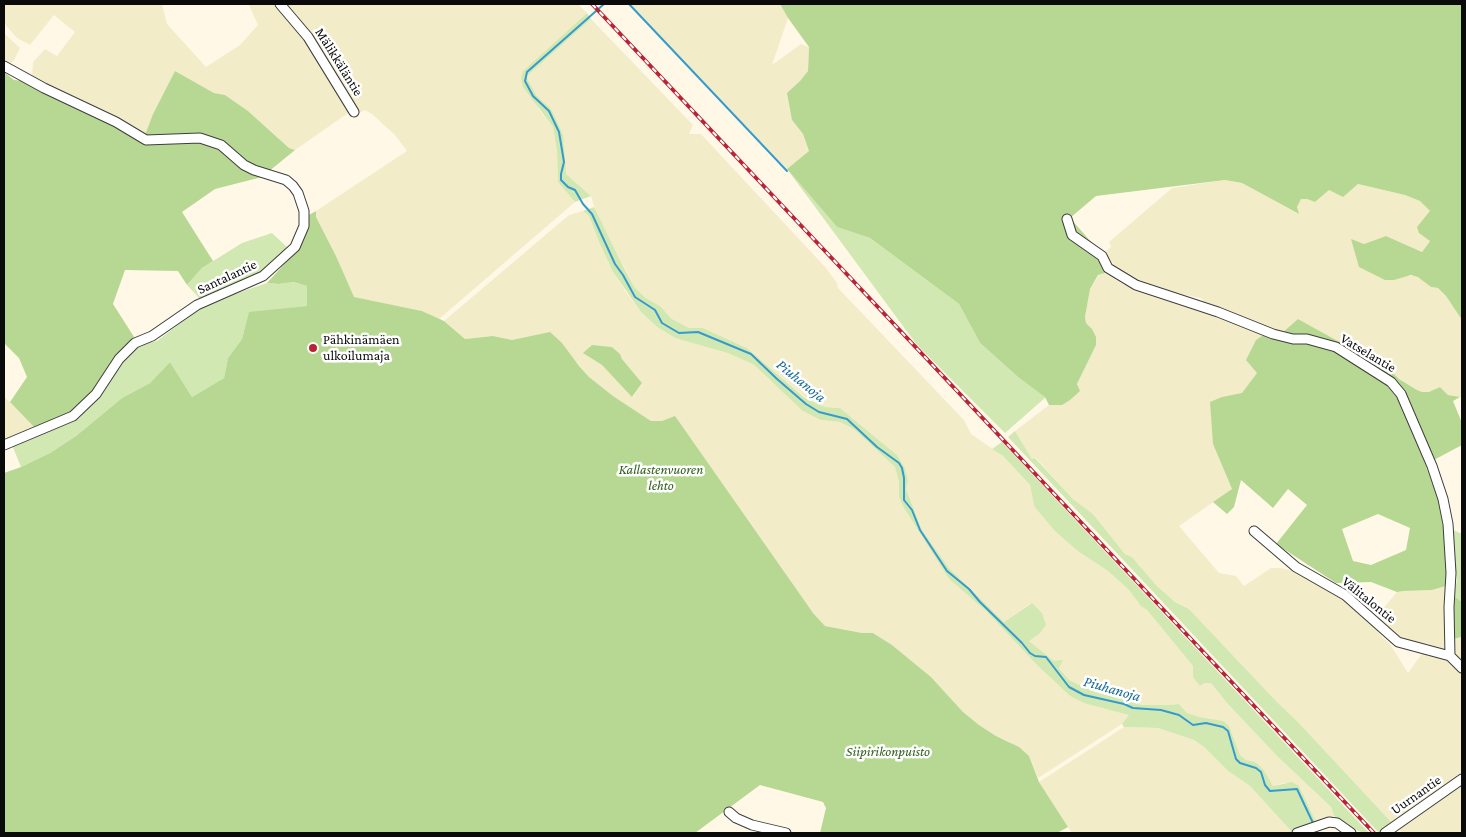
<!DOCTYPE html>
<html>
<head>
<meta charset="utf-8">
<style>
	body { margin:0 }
	#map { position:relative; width:1466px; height:837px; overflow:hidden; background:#fff8e7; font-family:"Crimson Pro",serif }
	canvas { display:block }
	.frame { position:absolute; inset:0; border:5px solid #0a0a0a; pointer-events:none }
</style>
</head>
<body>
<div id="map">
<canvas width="1466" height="837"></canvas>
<div class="frame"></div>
</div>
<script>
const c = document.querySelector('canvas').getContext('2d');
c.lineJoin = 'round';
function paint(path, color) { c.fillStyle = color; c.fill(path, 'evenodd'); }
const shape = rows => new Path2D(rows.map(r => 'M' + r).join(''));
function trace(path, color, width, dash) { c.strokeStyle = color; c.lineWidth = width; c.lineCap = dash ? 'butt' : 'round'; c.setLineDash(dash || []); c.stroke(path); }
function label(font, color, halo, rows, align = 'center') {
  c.font = font + ' "Crimson Pro",serif'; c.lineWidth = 5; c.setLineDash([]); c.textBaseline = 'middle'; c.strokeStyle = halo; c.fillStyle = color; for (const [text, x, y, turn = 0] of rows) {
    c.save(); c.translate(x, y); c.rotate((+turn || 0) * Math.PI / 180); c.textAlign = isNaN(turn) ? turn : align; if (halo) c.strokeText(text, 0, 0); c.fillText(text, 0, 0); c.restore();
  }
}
const farmland = shape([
	[4,4,162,4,167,24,206,67,240,45,258,25,249,5,276,4,307,43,351,111,295,150,289,148,248,111,225,95,214,93,175,71,153,114,145,135,32,76,33,62,45,49,57,56,75,32,54,15,30,45,17,38,4,23],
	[285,4,578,4,587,13,523,71,539,110,553,127,557,152,558,182,575,202,439,319,422,311,353,297,336,256,316,217,316,211,407,151,395,135,372,114,365,110,359,113,319,47],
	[629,4,780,4,788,18,772,65,801,44,809,47,808,71,800,81,792,120,803,134,809,151,787,169],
	[591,19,693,125,689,134,701,134,826,268,837,283,838,288,964,420,971,434,1003,456,1030,485,1034,506,1079,552,1108,571,1129,590,1141,605,1147,610,1193,666,1193,677,1201,686,1205,683,1211,683,1227,703,1277,756,1331,807,1334,816,1329,820,1316,822,1299,786,1284,783,1273,786,1255,762,1246,760,1240,755,1229,727,1213,719,1200,717,1187,713,1179,704,1166,705,1142,705,1095,692,1069,680,1054,661,1028,640,1039,634,1031,603,1004,622,949,568,922,530,906,489,908,481,905,468,897,455,840,408,825,407,806,398,747,348,703,328,689,328,672,319,660,306,646,298,635,288,596,213,591,196,566,174,551,109,537,96,528,80,527,76],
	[4,33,20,48,14,60,8,66,4,61],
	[1225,180,1242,183,1298,214,1297,207,1301,199,1307,199,1315,202,1329,190,1343,196,1358,184,1405,195,1420,201,1430,211,1430,240,1422,252,1386,236,1364,244,1351,240,1394,280,1403,276,1418,276,1431,287,1438,288,1446,296,1462,320,1462,396,1460,397,1448,395,1440,387,1430,392,1422,392,1417,390,1399,379,1377,357,1368,351,1354,350,1298,319,1282,333,1205,303,1201,298,1169,292,1134,280,1119,271,1104,253,1111,247,1109,242,1172,188],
	[583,211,589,216,599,242,613,272,625,291,641,312,657,327,675,338,728,352,753,364,773,383,821,420,840,422,854,429,895,467,899,483,899,497,904,508,949,579,986,611,1038,666,1070,696,1130,715,1122,724,1038,778,1029,756,1008,741,996,736,979,725,963,712,931,677,892,645,873,633,862,633,825,626,813,613,662,421,651,421,613,396,589,377,550,333,512,340,493,336,465,339,444,321,569,215],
	[592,345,612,347,620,354,622,359,642,383,633,397,602,365,584,353],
	[1105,273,1124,285,1146,294,1234,323,1263,335,1256,340,1257,373,1242,394,1222,397,1213,444,1232,489,1179,526,1219,573,1236,576,1244,586,1271,568,1280,568,1294,571,1344,599,1353,608,1364,615,1383,638,1390,644,1408,673,1423,652,1449,660,1452,639,1462,637,1462,777,1393,824,1299,723,1277,702,1189,609,1175,602,1157,586,1132,557,1125,554,1093,514,1073,499,1036,458,1032,459,1015,431,1049,405,1062,405,1077,384,1096,345,1092,329,1086,323,1085,317,1090,289,1099,275],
	[4,397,10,402,36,429,4,441],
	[1446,586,1444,651,1428,644,1398,640,1377,618,1386,605,1397,592,1404,591,1432,590],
	[1124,727,1158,728,1194,740,1204,747,1228,771,1250,786,1292,832,1072,833,1039,782],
	[1462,783,1462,833,1402,833,1397,827]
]);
const green = shape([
	[587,13,591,19,527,76,528,80,537,96,551,109,563,135,566,174,591,196,575,202,558,182,557,152,553,127,523,87,521,78,523,71],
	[787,169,837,227,870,238,959,304,980,343,1018,377,1046,397,1005,433,917,345],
	[594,207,625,270,635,288,646,298,660,306,672,319,689,328,703,328,747,348,805,398,825,407,840,408,897,455,905,468,908,481,906,489,922,530,949,568,1004,622,1032,603,1042,613,1046,625,1039,634,1029,641,1054,661,1063,660,1059,668,1069,680,1095,692,1142,705,1166,705,1179,704,1187,713,1200,717,1223,721,1229,726,1240,755,1246,760,1255,762,1263,769,1273,786,1292,782,1299,786,1316,822,1292,832,1250,786,1228,771,1204,747,1194,740,1158,728,1124,727,1122,724,1129,715,1084,703,1070,696,1038,666,986,611,949,579,904,508,899,497,899,483,895,467,854,429,840,422,821,420,803,411,753,364,728,353,675,338,657,327,641,312,613,272,599,242,589,216,583,211],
	[272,233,289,249,262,273,201,300,187,285,202,268,242,243],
	[292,282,307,286,307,306,249,313,242,339,228,358,224,378,192,397,170,362,150,383,122,398,76,436,50,453,21,467,12,445,53,429,135,348,142,344,157,341,199,309,220,299,267,283,279,284],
	[1015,431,1032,459,1035,458,1073,499,1093,514,1125,554,1132,557,1157,586,1175,602,1189,609,1277,702,1299,723,1393,824,1379,833,1008,437],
	[1002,442,1369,833,1363,833,1350,827,1334,816,1331,807,1277,756,1227,703,1211,683,1205,683,1200,686,1193,677,1193,666,1147,610,1141,606,1129,590,1108,571,1079,552,1055,531,1034,506,1030,485,1003,456,992,449],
	[1451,529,1462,534,1462,602,1454,596,1457,580]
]);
const forest = shape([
	[780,4,1462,4,1462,320,1446,296,1438,288,1431,287,1418,277,1411,275,1394,280,1385,280,1359,267,1351,239,1364,244,1386,236,1422,252,1430,241,1419,233,1417,227,1430,211,1420,201,1405,195,1358,184,1343,197,1329,190,1315,202,1307,199,1301,199,1297,207,1299,214,1242,183,1225,180,1096,196,1070,218,1099,251,1099,259,1105,273,1098,275,1090,289,1085,317,1086,323,1092,329,1096,337,1096,345,1077,384,1080,391,1070,400,1062,405,1049,405,1045,397,1018,377,980,343,959,304,870,238,837,227,787,169,809,151,803,134,792,120,787,93,800,81,808,71,809,47,788,18],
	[175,71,214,93,225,95,248,111,289,148,295,150,268,172,251,166,223,144,200,134,148,138,145,135,153,114],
	[4,72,14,80,23,81,115,125,144,141,195,141,219,148,239,167,266,176,215,189,182,212,213,261,202,268,187,285,178,271,125,270,113,304,136,340,94,393,65,417,36,429,10,402,27,377,19,358,4,343],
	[316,211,316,217,336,256,354,297,422,311,444,321,465,339,493,336,512,340,550,332,562,343,579,366,589,377,613,396,651,421,662,421,675,416,813,613,825,626,862,633,873,633,892,645,931,677,963,712,979,725,996,736,1019,747,1029,756,1039,782,1068,827,1057,833,820,833,826,808,823,802,760,785,695,833,4,833,4,473,21,467,50,453,76,436,122,398,150,383,170,362,192,397,224,378,228,358,242,339,249,312,307,306,307,286,293,282,279,284,267,283,300,247,308,226,309,215],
	[1298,319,1354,350,1368,351,1377,357,1399,379,1417,390,1422,392,1429,392,1440,387,1448,395,1460,397,1453,401,1462,423,1462,445,1432,461,1405,396,1332,343,1317,337,1297,336,1282,333],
	[1263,335,1286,340,1305,342,1329,348,1391,385,1401,400,1439,501,1446,544,1446,586,1432,590,1404,591,1397,592,1371,582,1336,583,1276,544,1307,505,1288,489,1273,508,1241,480,1234,507,1227,514,1213,502,1232,489,1213,444,1210,402,1222,397,1242,393,1257,373,1246,360,1256,340],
	[1378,514,1410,528,1406,550,1371,565,1353,561,1342,529],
	[592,345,612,347,620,354,622,359,642,383,632,397,602,365,583,353],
	[1454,596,1462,602,1462,637,1452,639]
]);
const stream = shape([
	[604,4,527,72,525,81,533,96,549,111,559,132,564,162,561,174,561,180,568,187,575,190,583,204,592,214,615,264,623,275,635,297,655,310,662,323,679,333,698,332,751,354,777,379,806,404,819,412,847,419,877,447,899,463,902,468,904,478,904,500,912,510,920,530,947,571,969,589,980,602,1022,643,1030,653,1035,656,1046,657,1069,687,1084,695,1124,704,1133,708,1161,710,1179,715,1193,725,1206,723,1223,727,1228,731,1236,759,1240,763,1256,768,1261,772,1265,785,1270,791,1297,789,1313,823],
	[629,4,787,171]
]);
const minor = shape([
	[280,4,308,37,354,112],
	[4,66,44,88,116,122,146,140,200,138,221,145,244,165,254,170,286,180,293,186,298,193,304,211,304,226,295,247,263,276,197,305,152,336,135,343,119,359,96,394,73,416,4,445],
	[1067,219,1072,235,1102,256,1108,268,1136,285,1218,312,1273,334,1293,339,1307,339,1336,347,1391,382,1401,394,1432,466,1443,499,1448,524,1451,573,1449,607,1450,656,1462,668],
	[1254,531,1296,567,1345,595,1398,642,1450,656],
	[729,812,736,818,752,825,786,833],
	[1297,833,1329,822,1337,823,1351,833],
	[1385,833,1462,779]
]);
const rail = shape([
	[592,4,1374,833]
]);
const markers = [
	[313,348,5,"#b82436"]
];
const streetNames = [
	["Mälikkäläntie",339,62,58],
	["Santalantie",227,277,-25],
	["Vatselantie",1368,353,31],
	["Välitalontie",1369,600,39],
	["Uurnantie",1416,795,-35]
];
const poiNames = [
	["Pähkinämäen",323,340],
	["ulkoilumaja",323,356]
];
const parkNames = [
	["Kallastenvuoren",661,470],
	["lehto",661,486],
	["Siipirikonpuisto",888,752]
];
const waterNames = [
	["Piuhanoja",801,381,39],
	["Piuhanoja",1112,689,16]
];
paint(farmland, '#f3ecc8');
paint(green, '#d2e8b2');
paint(forest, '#b7d892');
trace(stream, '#349bcc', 2);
trace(minor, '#3d3d3d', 11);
trace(minor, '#fff', 9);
trace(rail, '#b82436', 4);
trace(rail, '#fff', 2, [5.5]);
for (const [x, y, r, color] of markers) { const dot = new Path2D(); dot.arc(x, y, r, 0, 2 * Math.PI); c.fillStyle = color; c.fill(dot); trace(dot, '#fff', 2); }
label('14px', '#0a0a0a', '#fff', streetNames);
label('14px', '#0a0a0a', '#fff', poiNames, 'left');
label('italic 14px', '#2f601c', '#fff', parkNames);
label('italic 15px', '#156a99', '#fff', waterNames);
</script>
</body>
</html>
